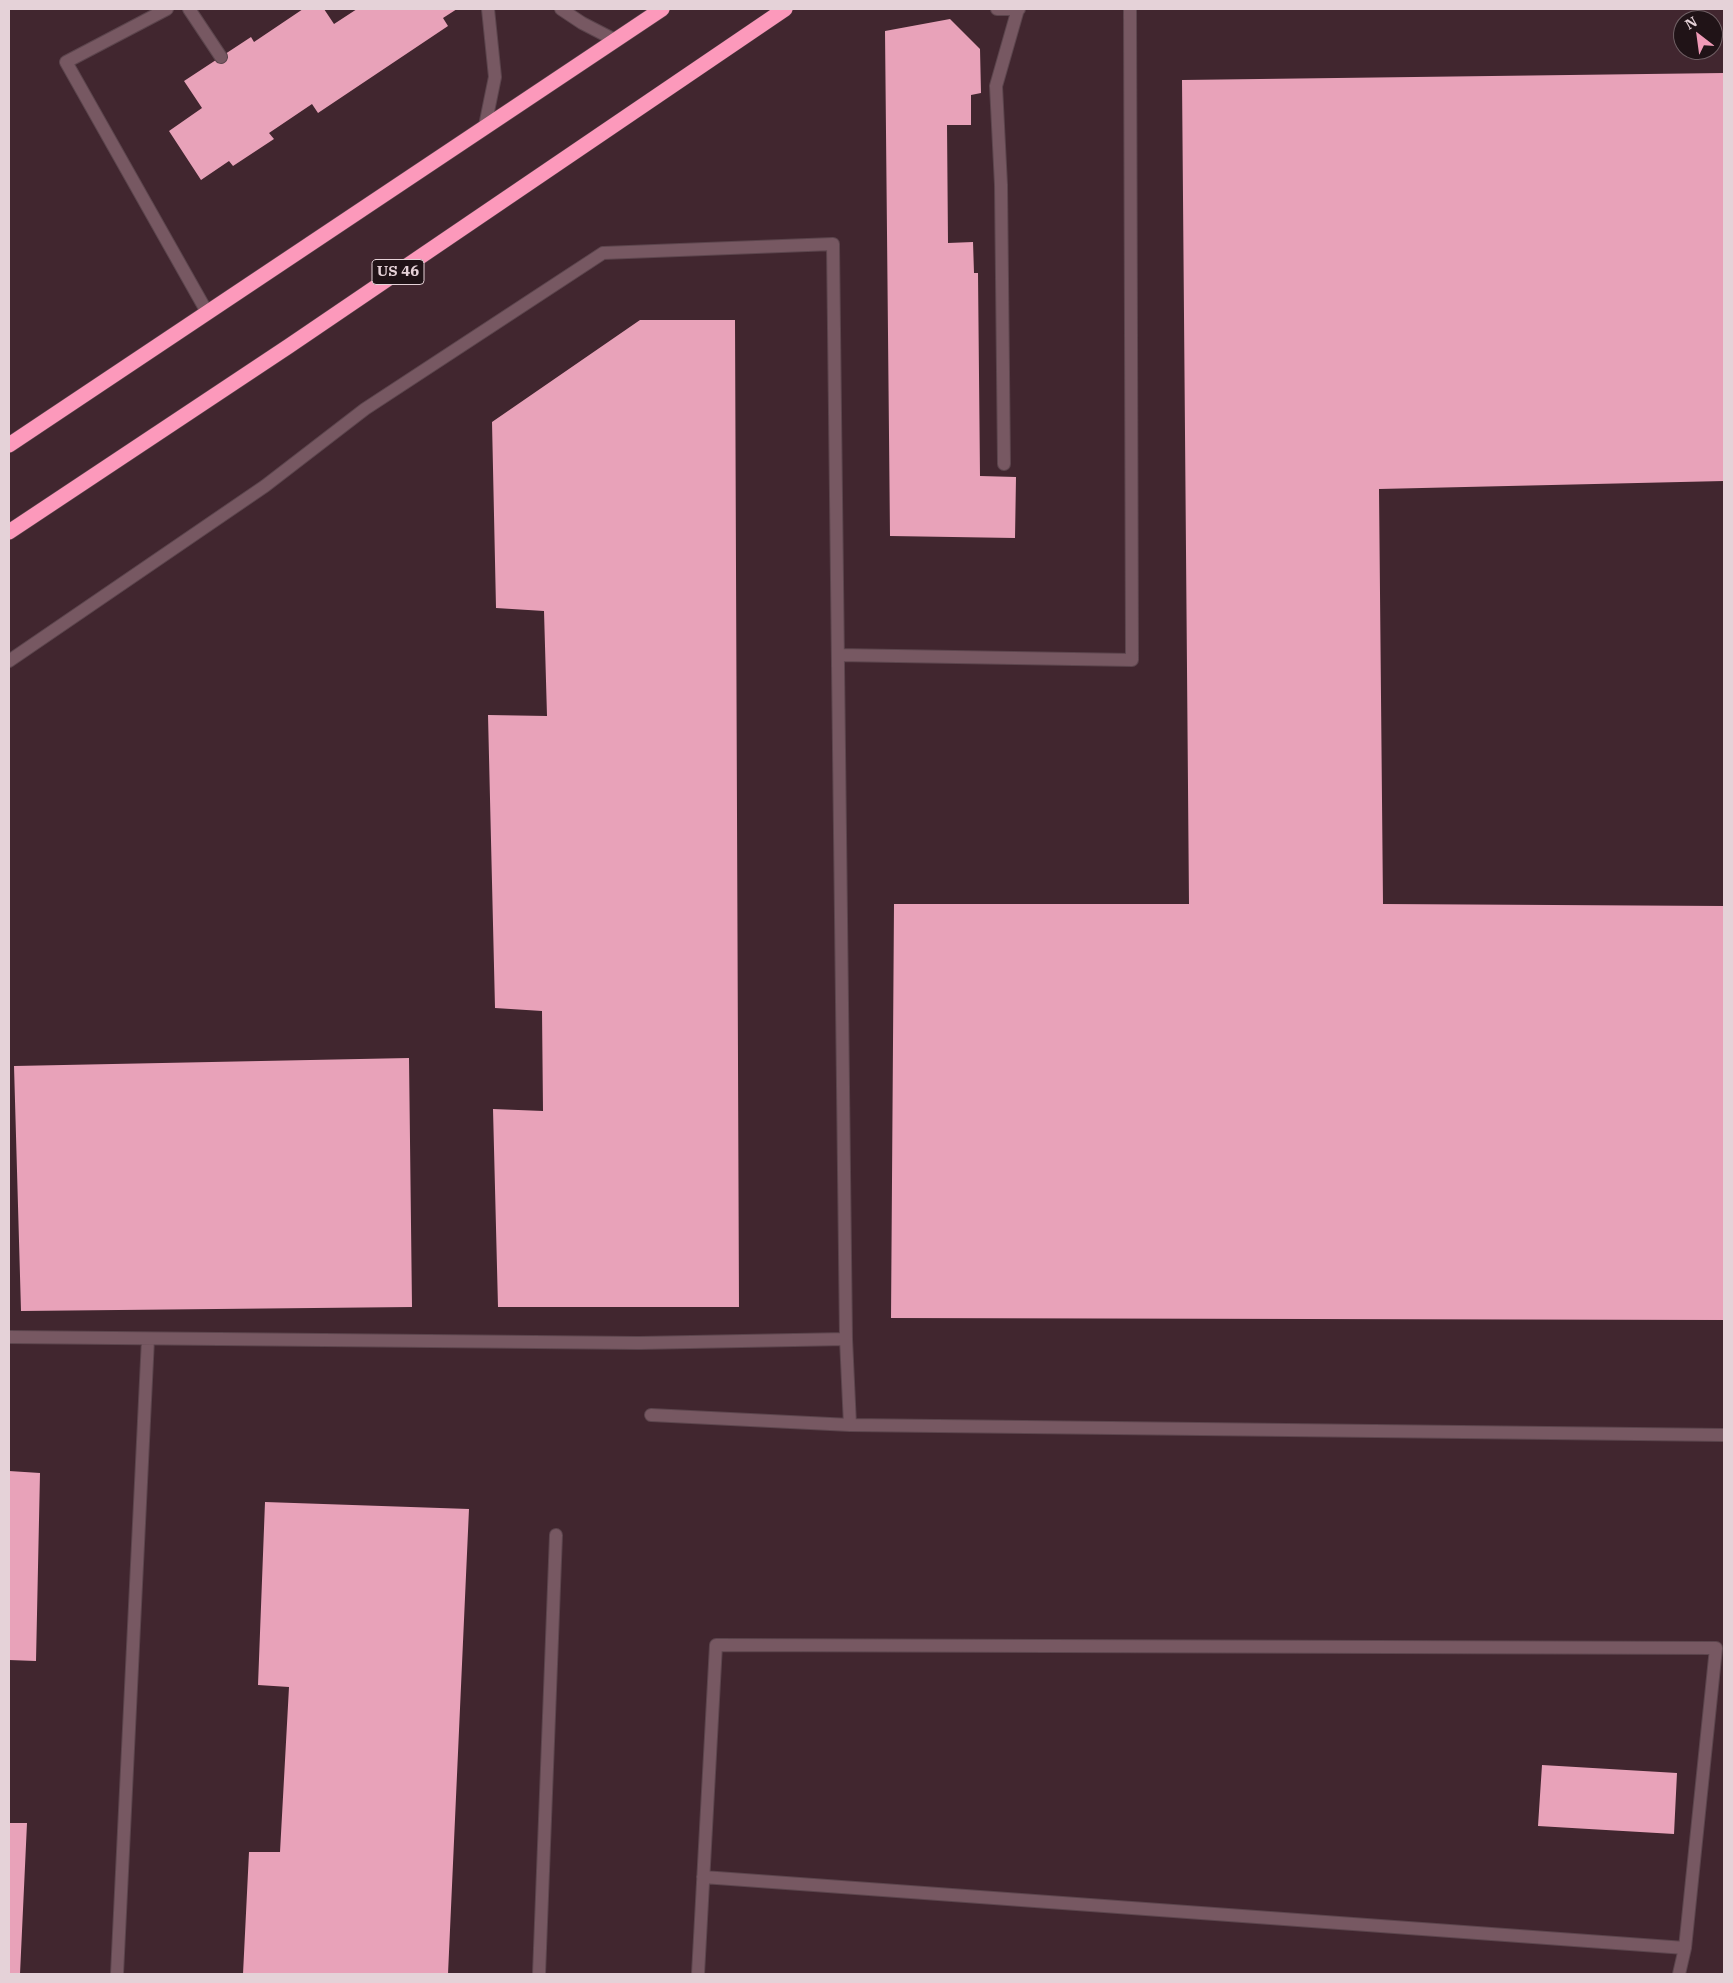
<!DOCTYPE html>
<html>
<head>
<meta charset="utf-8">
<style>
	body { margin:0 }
	#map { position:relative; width:1733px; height:1983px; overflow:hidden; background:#41262f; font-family:"IBM Plex Serif",serif }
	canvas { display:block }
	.frame { position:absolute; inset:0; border:10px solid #e5d2d8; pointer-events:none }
	.north { position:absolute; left:1673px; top:10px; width:50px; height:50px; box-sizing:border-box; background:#201317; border:1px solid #6f5f64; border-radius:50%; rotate:330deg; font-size:14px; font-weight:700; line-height:20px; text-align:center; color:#e5d2d8 }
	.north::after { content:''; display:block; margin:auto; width:18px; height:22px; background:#f09ab7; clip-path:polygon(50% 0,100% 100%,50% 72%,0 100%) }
</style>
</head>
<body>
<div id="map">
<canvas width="1733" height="1983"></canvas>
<div class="frame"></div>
<div class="north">N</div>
</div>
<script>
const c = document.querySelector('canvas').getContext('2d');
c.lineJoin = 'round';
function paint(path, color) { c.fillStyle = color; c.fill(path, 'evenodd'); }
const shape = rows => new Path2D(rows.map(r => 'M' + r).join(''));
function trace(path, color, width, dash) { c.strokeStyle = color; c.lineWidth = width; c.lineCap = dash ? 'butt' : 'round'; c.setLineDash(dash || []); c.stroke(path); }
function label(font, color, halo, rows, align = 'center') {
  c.font = font + ' "IBM Plex Serif",serif'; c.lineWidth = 5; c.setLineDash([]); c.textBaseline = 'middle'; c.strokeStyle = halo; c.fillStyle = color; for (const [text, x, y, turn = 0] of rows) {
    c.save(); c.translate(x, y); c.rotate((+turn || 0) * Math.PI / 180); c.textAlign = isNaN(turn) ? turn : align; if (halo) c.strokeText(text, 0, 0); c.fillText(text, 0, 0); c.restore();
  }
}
const building = shape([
	[303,9,324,9,334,24,357,9,457,9,443,18,448,26,318,113,312,104,269,133,274,139,233,166,229,161,201,180,169,131,202,108,184,81,251,37,254,42],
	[950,19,980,49,981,93,971,95,971,125,947,125,948,243,973,242,974,273,978,273,980,476,1016,477,1015,538,890,536,885,31],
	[1724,73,1724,481,1379,489,1383,904,1724,906,1724,1320,891,1318,894,904,1189,904,1182,80],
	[640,320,735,320,739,1307,498,1307,493,1109,543,1111,542,1011,495,1008,488,715,547,716,544,611,496,608,492,422],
	[409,1058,412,1307,21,1311,14,1066],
	[9,1471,40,1473,36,1661,9,1660],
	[265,1502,469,1509,448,1974,243,1974,249,1852,280,1852,289,1687,258,1685],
	[1542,1765,1677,1773,1674,1834,1538,1826],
	[9,1823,27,1823,20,1974,9,1974]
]);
const lane = shape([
	[167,9,66,62,207,312],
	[189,9,221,57],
	[561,9,582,23,615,40],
	[997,9,1019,9],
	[485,126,495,77,488,9],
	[1004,464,1001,185,996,86,1018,9],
	[838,655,1132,660,1130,9],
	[9,661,265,486,365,409,603,253,833,244,846,1339],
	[9,1337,639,1343,846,1339,850,1425,1724,1435],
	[651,1415,850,1425],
	[703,1877,1685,1948],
	[117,1974,148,1339],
	[539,1974,556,1535],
	[698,1974,716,1645,1716,1648,1685,1948,1679,1974]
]);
const highway = shape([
	[9,445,662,9],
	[9,532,289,346,785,9]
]);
const shields = [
	[398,272,52]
];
const shieldNames = [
	["US 46",398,272]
];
paint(building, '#e8a2b9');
trace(lane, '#5c454d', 14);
trace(highway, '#5c454d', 16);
trace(lane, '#775862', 12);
trace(highway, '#fc99bb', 15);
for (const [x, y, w] of shields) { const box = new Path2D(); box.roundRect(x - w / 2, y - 12.5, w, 25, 4); c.fillStyle = '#201317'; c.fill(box); trace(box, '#e5d2d8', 1); }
label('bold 15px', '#e5d2d8', null, shieldNames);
</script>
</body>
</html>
